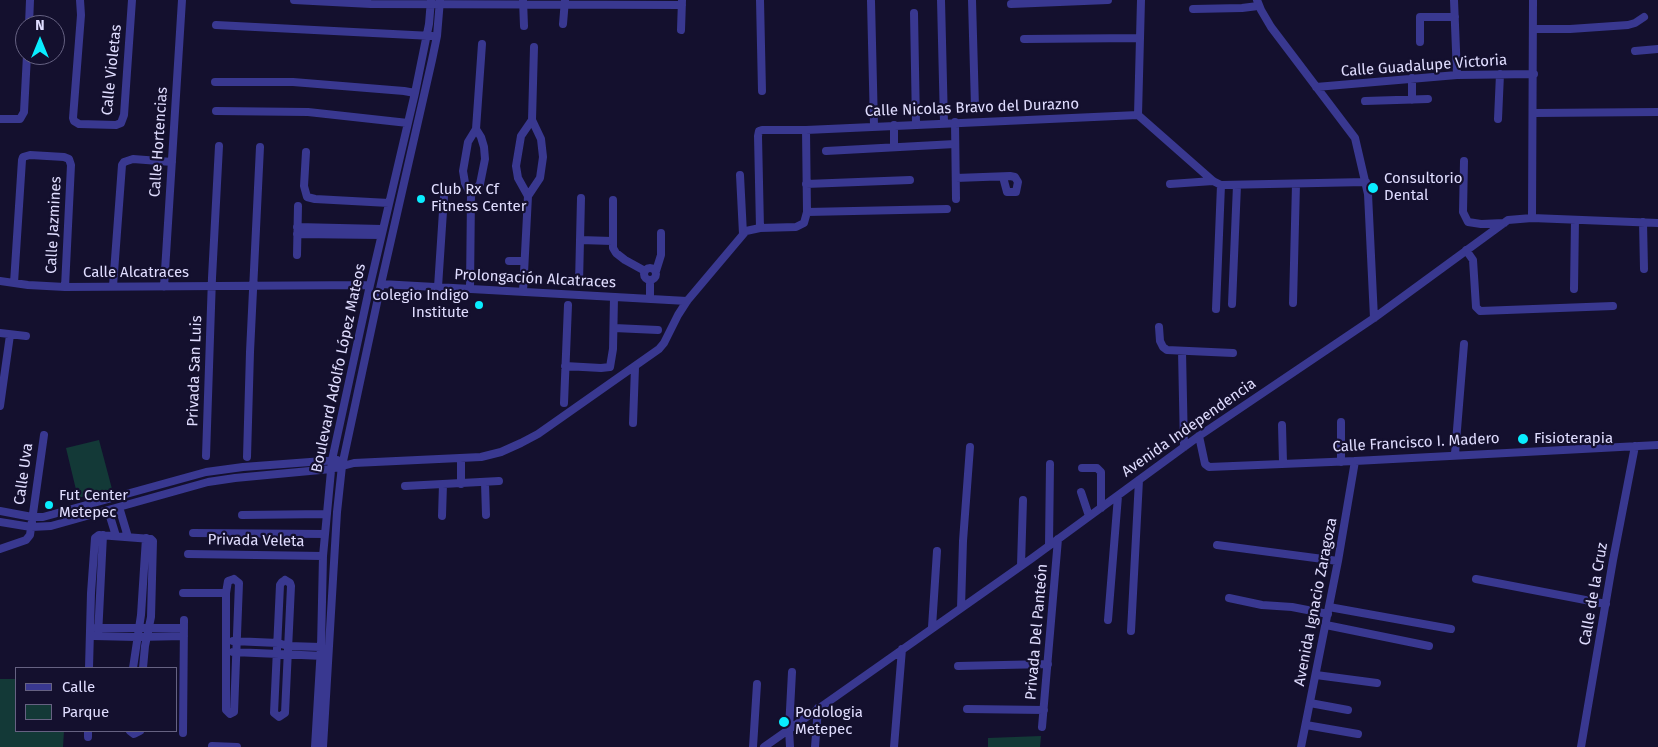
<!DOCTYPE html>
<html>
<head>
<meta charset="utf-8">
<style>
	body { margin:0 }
	#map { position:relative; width:1658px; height:747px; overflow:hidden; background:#14102e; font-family:"Fira Sans",sans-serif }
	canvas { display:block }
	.legend { position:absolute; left:15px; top:667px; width:162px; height:65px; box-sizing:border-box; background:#14102e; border:1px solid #666282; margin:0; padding:6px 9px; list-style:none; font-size:15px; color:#e0ddff }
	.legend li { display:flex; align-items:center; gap:10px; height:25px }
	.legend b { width:25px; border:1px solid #666282 }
	.north { position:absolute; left:15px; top:15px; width:50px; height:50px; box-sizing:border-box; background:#14102e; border:1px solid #666282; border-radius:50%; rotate:0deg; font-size:14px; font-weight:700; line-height:20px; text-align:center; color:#e0ddff }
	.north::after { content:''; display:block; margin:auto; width:18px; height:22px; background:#09edff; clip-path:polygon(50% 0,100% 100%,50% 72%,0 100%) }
</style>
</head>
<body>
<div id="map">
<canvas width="1658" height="747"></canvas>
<ul class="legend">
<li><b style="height:6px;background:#393890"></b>Calle</li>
<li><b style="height:14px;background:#133937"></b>Parque</li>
</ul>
<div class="north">N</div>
</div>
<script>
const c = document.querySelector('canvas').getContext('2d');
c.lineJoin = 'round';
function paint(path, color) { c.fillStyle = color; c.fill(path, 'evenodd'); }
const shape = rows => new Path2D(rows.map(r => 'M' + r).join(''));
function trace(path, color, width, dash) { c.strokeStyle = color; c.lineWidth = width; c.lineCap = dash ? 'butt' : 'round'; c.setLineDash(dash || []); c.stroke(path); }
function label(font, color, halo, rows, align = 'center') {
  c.font = font + ' "Fira Sans",sans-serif'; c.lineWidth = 4.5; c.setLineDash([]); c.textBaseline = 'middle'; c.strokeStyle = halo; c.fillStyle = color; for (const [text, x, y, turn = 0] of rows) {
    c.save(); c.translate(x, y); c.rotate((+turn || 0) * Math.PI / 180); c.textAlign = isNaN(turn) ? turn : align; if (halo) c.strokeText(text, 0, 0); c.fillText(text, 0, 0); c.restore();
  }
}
const green = shape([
	[99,440,112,489,78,498,66,448],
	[0,679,16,679,16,731,64,731,63,747,0,747],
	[1041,736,1040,747,988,747,988,738]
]);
const minor = shape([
	[80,0,81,15,73,118,74,121,79,124,116,125,121,123,124,115,132,0],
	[294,0,371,4,682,5],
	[523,0,524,26],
	[760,0,762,91],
	[941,0,944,123],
	[972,0,975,107],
	[1257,0,1261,10,1271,27,1355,138,1368,194,1374,318],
	[1454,0,1457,75],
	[871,1,874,126],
	[1011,4,1108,0],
	[1193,9,1242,8,1258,6],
	[914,13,916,124],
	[563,24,565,0],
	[29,25,30,0],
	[216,25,432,36],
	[1534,29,1570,29,1628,25,1635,23,1644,17],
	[681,30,682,0],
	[1024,39,1140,38],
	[1420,42,1420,17,1455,17],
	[1635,51,1658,49],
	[1412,78,1412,100],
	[215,82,293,82,404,91,415,93],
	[1316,87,1457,75,1534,74],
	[1365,101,1428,99],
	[216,111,308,112,408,123],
	[1534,113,1658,112],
	[1138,115,1213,181,1221,185,1366,182],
	[1138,115,1141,0],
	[0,119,20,119,24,112,27,55],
	[1498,119,1500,74],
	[955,122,956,199],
	[894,125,894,147],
	[826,151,955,144],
	[306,152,304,186,307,197,315,199,389,203],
	[1464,161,1463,212,1468,222,1481,224,1504,223],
	[740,175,743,234],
	[956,178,1010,176,1015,177,1018,182,1016,192,1007,192,1003,177],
	[806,184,910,180],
	[1170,184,1213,181],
	[471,195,480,184,485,159,484,147,481,137,476,129],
	[528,196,540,178,543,157,541,139,532,120,534,47],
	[613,200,613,248,616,253,625,260,645,271],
	[807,212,947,209],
	[1532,218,1533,0],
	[1643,222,1644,269],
	[297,227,382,229],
	[760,228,758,136,759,131,762,130,806,130,1138,115],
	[297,234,381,235],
	[580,240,612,241],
	[1466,250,1473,260,1476,307,1480,311,1613,306],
	[297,255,298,206],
	[509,261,524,261],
	'644 274a6 6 0 1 1 12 0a6 6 0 1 1-12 0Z',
	[656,271,661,255,661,233],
	[0,281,28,285,65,287,370,285],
	[14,283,22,160,23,157,30,155,64,157,69,159,71,165,65,287],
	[579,283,581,198],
	[381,284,687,301],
	[113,286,122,165,124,162,133,159,172,162],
	[164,287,182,0],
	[438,287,444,196],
	[470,289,471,195,465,183,463,171,468,142,476,129,482,44],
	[1574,289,1575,220],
	[523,292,528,196,518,178,516,166,521,136,532,120],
	[650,299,650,280],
	[1293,303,1296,184],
	[1232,304,1237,185],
	[1216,309,1221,185],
	[1159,327,1160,341,1163,347,1167,350,1233,353],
	[614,328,658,330],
	[0,333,26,336],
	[1182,351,1184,447],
	[565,366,601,368,610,367,613,349,614,297],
	[564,403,568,305],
	[0,406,10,335],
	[1341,422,1341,462],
	[633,423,635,367],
	[1282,425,1283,463],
	[1199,436,1205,464,1209,467,1355,461,1658,445],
	[1455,454,1464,344],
	[206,456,212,278,219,146],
	[247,457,250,352,260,147],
	[1082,468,1097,468,1101,472,1101,508],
	[485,483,486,515],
	[461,484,461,459],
	[405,486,499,481],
	[1081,492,1089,516],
	[119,507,128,537],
	[108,510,116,536],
	[0,511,32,517,43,517,206,472,243,467,337,460],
	[242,515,327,514],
	[442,516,443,484],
	[0,522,31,527,51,526,208,482,235,478,331,469,354,463,481,457,501,452,521,443,538,434,659,349,664,343,678,315,687,301,746,231,760,228,796,227,804,223,807,212,806,130],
	[193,533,325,534],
	[1049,545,1050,464],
	[1217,545,1338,561],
	[0,549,26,540,30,535,44,435],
	[188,554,323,556],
	[1021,565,1023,500],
	[234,579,239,583,234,712,230,714,226,710,226,593,228,581,234,579],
	[1476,579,1606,604],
	[285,580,290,583,291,586,285,713,279,717,274,713,280,585,282,582,285,580],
	[183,593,226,593],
	[1229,598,1262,605,1292,607,1328,614],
	[1329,607,1451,629],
	[961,608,963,541,970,447],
	[1108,620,1118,496],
	[1326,625,1429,646],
	[932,627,937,551],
	[96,628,184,628],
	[1131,631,1139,480],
	[94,636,137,637,184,636],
	[98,636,103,535],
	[233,641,278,643,288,646,321,647],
	[233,652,324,656],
	[958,666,1048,664],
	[89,668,91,593,95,538,99,535,151,539,153,541,151,617,145,646,143,668],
	[133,668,141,615,146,538],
	[1316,675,1377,683],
	[1310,703,1348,710],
	[967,709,1044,710],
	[1306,725,1358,734],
	[1042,727,1058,539],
	[130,731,134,734,140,731],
	[183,733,184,620],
	[88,737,88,731],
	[212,746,237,747],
	[315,747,321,647,323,556,332,460,370,285,415,93,429,24,431,0],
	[323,747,337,512,342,466,381,284,432,60,437,36,440,0],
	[753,747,757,684],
	[764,747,1031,559,1199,436,1374,318,1508,220,1532,218,1658,223],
	[790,747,789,729,792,672],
	[815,747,818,708],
	[894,747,902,649],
	[1301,747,1338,561,1355,461],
	[1581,747,1613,560,1635,446]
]);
const markers = [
	[1373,188,6,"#09edff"],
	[421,199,5,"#09edff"],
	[479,305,5,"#09edff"],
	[1523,439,6,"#09edff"],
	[49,505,5,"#09edff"],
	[784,722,6,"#09edff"]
];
const streetNames = [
	["Calle Guadalupe Victoria",1424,66,-4],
	["Calle Violetas",112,70,-84],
	["Calle Nicolas Bravo del Durazno",972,108,-2],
	["Calle Hortencias",159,142,-86],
	["Calle Jazmines",54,225,-87],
	["Calle Alcatraces",136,273],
	["Prolongación Alcatraces",535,279,3],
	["Boulevard Adolfo López Mateos",339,368,-78],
	["Privada San Luis",195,371,-88],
	["Avenida Independencia",1189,428,-35],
	["Calle Francisco I. Madero",1416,443,-3],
	["Calle Uva",24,474,-82],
	["Privada Veleta",256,541,1],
	["Calle de la Cruz",1594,594,-80],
	["Avenida Ignacio Zaragoza",1316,602,-79],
	["Privada Del Panteón",1037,632,-85]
];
const poiNames = [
	["Consultorio",1384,179],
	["Dental",1384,196],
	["Club Rx Cf",431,190],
	["Fitness Center",431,207],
	["Colegio Indigo",469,296,"right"],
	["Institute",469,313,"right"],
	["Fisioterapia",1534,439],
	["Fut Center",59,496],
	["Metepec",59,513],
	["Podologia",795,713],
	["Metepec",795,730]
];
paint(green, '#133937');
trace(minor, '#393890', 8);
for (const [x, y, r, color] of markers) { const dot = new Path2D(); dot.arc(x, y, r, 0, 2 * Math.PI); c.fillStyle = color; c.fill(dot); trace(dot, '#14102e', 2); }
label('15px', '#e0ddff', '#14102e', streetNames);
label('15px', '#e0ddff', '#14102e', poiNames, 'left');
</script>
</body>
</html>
